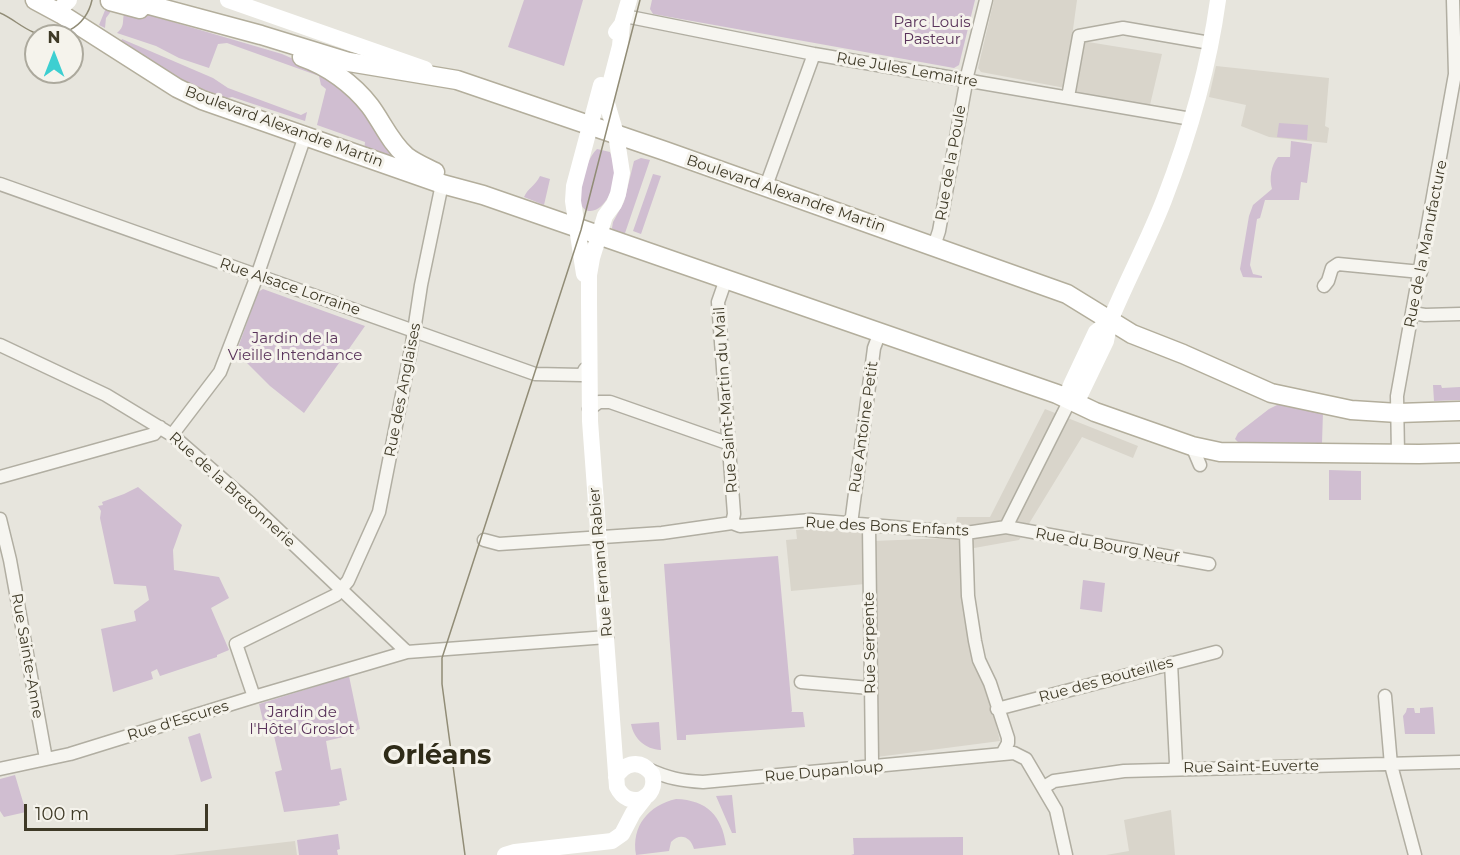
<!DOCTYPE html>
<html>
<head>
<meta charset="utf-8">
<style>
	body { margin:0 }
	#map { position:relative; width:1460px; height:855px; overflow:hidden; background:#e7e5dd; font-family:Montserrat,sans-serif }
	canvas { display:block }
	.north { position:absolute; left:24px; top:24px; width:60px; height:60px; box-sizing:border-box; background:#f5f3ec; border:2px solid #aca99d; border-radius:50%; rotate:0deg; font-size:16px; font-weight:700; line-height:24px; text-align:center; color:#3e3926 }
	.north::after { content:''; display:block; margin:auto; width:21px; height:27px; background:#3dcfd1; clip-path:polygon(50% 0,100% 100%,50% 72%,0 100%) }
	.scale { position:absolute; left:24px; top:804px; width:184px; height:27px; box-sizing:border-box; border:3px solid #3e3926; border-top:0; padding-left:8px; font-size:18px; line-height:21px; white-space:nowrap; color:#3e3926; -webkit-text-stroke:4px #f5f3ec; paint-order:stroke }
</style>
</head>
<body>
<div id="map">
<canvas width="1460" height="855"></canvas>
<div class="north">N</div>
<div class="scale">100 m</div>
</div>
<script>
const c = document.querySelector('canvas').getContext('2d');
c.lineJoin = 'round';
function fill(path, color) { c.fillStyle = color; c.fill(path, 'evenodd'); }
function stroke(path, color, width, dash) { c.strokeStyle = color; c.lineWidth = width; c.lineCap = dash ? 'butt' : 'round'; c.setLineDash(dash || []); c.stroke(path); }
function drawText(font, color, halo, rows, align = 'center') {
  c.font = font + ' Montserrat,sans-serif'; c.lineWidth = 6; c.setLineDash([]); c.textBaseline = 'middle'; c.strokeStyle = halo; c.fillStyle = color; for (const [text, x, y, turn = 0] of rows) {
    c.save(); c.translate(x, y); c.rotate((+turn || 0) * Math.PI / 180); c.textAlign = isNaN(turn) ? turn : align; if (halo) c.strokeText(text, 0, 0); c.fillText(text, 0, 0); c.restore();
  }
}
const built = new Path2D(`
	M994 0H1077L1065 88 981 72 978 68Z
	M1082 41 1162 54 1150 105 1075 93Z
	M1216 66 1329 78 1325 126 1329 128 1327 143 1269 137 1241 126 1246 105 1209 97Z
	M1045 409 1138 446 1133 458 1082 437 1019 540 963 550 961 589 964 590 971 647 991 705 1000 741 877 757 874 541 947 538 956 539 960 541 955 528 957 517H990Z
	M819 528 861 532 864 536 865 584 791 591 786 540 797 539 796 530Z
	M1171 810 1175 855H1106L1129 851 1124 820Z
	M295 841 297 855H173Z`);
const green = new Path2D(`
	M524 0H583L564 66 508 47Z
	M652 0H975L959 65 954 68 653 14 650 9Z
	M108 3 282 54 328 74 362 104 406 165 364 152 365 142 317 125 326 89 321 85 319 76 227 43 218 44 209 68 179 58 156 46 117 33C125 26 122 22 124 14L112 10 106 18 105 28 99 25Z
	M122 39 213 78 228 88 301 115 307 112 305 121 232 97 219 100 202 95 118 46Z
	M1279 123 1308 125 1307 140 1277 137Z
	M1291 141 1312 144 1307 183 1301 182 1299 200H1265L1260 218 1257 219 1250 265 1253 274 1262 276V278L1243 277 1240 269 1249 216 1253 205 1272 189C1269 179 1271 165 1278 157H1290Z
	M597 149 610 152C612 158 614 164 614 170 616 216 567 230 583 177 587 166 589 157 597 149Z
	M641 158 650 160 624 236 614 233 612 228 613 222 624 202 634 161Z
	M653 174 661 176 641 234 633 231Z
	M540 176 550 179 544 205 524 197C528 188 535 186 540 176Z
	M263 289 365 326 304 413 270 386 243 359 235 356 258 292Z
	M1433 385H1441L1442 388 1460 387V400L1434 401Z
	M1279 404 1323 412 1322 443 1238 442 1235 439 1238 433 1269 409Z
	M1329 470 1361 471V500H1329Z
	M138 487 182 525 173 550 174 570 219 577 229 598 211 608 229 650 217 655V657L160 676 157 669 151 672 153 679 113 692 101 629 136 621 134 611 149 600 146 586 114 584 100 518 101 511 98 506 103 505 102 502 124 494Z
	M778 556 792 711 791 712H803L805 727 686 735V740H677L664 564Z
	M1083 580 1105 583 1102 612 1080 609Z
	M349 676 360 729 357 730 356 734 326 741 331 770 341 768 347 800 339 802 340 805 336 806 284 812 275 772 282 770 271 723 264 725 259 704Z
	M1433 707 1435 734H1405L1403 716 1406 712 1407 708H1414L1415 713H1420V708Z
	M659 722 661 750C645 749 634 739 631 724Z
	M200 733 212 778 201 782 188 737Z
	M15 775 26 812 4 817 0 811V779Z
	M732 795 736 833H732L716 796Z
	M676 799C707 800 722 816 726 845L694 849C691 837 680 832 671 842L669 851 636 855C631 826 649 805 676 799Z
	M338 834 340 849 337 850 338 855H299L297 840Z
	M963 837V855H851L854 854 853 838Z`);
const street = new Path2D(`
	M625 16 814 54 1191 119
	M1068 97 1079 36 1123 28 1210 43
	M0 184 535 374 582 375 585 369
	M766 186 814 54
	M934 246 939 231 968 72 986 0
	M726 279 718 302 734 514 732 523
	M1324 286 1328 281 1332 268 1338 264 1421 272
	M1412 313 1425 315 1460 314
	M0 345 106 395 172 435 250 503 407 652
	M589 409 599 402H610L727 443
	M172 435 220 372 257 276 305 136
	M1192 446 1200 465
	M1398 454 1397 396 1455 74 1453 0
	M0 477 154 434 160 427
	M0 519 10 560 46 759
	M732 523 740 526 811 520 966 533 1006 527 1209 564
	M851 524 874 348 880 332
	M869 526 872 761
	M1006 527 1070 400
	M966 533 968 596 975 641 979 660 990 683 1008 738V743L1002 754
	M484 540 499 544 662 533 732 523
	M1171 663 1176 763 1174 769
	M801 682 870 688
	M1385 696 1391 765 1415 855
	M254 697 236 644 336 595 348 581 379 512 412 344 421 285 442 184
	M997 709 1216 652
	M0 769 70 754 254 697 407 652 607 637
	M648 769C667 778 682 781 703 782L1014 753 1026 759 1056 810 1066 855
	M1044 787 1054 781 1124 771 1460 762`);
const secondary = new Path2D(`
	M228 0 425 69
	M58 11 69 0
	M616 32 622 24 629 0
	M584 274 573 201 574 186 601 85
	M1110 321 1096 332 1071 385 1068 393 1070 400 1079 397 1106 341 1110 321C1127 280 1148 241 1164 200 1188 138 1209 66 1218 0
	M616 777C625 762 641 759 652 774 660 799 628 811 617 787L590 421 589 301V275L592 258 605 216 614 204 618 194 622 173 616 134 606 100 620 46 622 24
	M505 855 515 852 612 841 622 834 633 813 644 799`);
const primary = new Path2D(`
	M35 0 61 14 177 88 202 100 442 184 483 195 1057 394 1095 412 1192 446 1220 452 1419 454 1460 453
	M131 0 261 35 349 62 457 80 665 151 1067 294 1132 334 1183 354 1271 393 1351 410 1398 413 1460 411
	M110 1 140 9
	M302 57C328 66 353 84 370 106 382 122 390 142 406 156 415 163 425 167 435 172`);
const tram = new Path2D(`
	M0 13C12 18 21 27 33 32 59 42 86 27 92 0
	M465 855 442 684V658L581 230 640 0`);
const parkNames = [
	["Parc Louis",932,23],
	["Pasteur",932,40],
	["Jardin de la",295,339],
	["Vieille Intendance",295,356],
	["Jardin de",302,713],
	["l'Hôtel Groslot",302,730]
];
const streetNames = [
	["Rue Jules Lemaitre",907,70,10],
	["Boulevard Alexandre Martin",284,127,20],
	["Rue de la Poule",951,163,-80],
	["Boulevard Alexandre Martin",786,194,19],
	["Rue de la Manufacture",1426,244,-79],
	["Rue Alsace Lorraine",290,287,19],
	["Rue des Anglaises",403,390,-79],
	["Rue Saint-Martin du Mail",726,400,-94],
	["Rue Antoine Petit",864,427,-82],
	["Rue de la Bretonnerie",232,490,42],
	["Rue des Bons Enfants",887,527,3],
	["Rue du Bourg Neuf",1107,546,10],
	["Rue Fernand Rabier",601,562,-95],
	["Rue Serpente",870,643,-91],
	["Rue Sainte-Anne",27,656,80],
	["Rue des Bouteilles",1106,680,-15],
	["Rue d'Escures",178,721,-17],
	["Rue Saint-Euverte",1251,767,-1],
	["Rue Dupanloup",824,772,-5]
];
const townNames = [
	["Orléans",437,756]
];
fill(built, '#d9d5cb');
fill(green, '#d0bed1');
stroke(street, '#b1aea2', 15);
stroke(primary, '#b3ae9c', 21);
stroke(street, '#f6f5f0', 12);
stroke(secondary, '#fff', 16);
stroke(primary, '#fff', 18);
stroke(tram, '#918c76', 1.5);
drawText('15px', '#59335a', '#f5f3ec', parkNames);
drawText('15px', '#3e3926', '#f5f3ec', streetNames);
drawText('bold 27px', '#2f2b18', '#f5f3ec', townNames);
</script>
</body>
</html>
